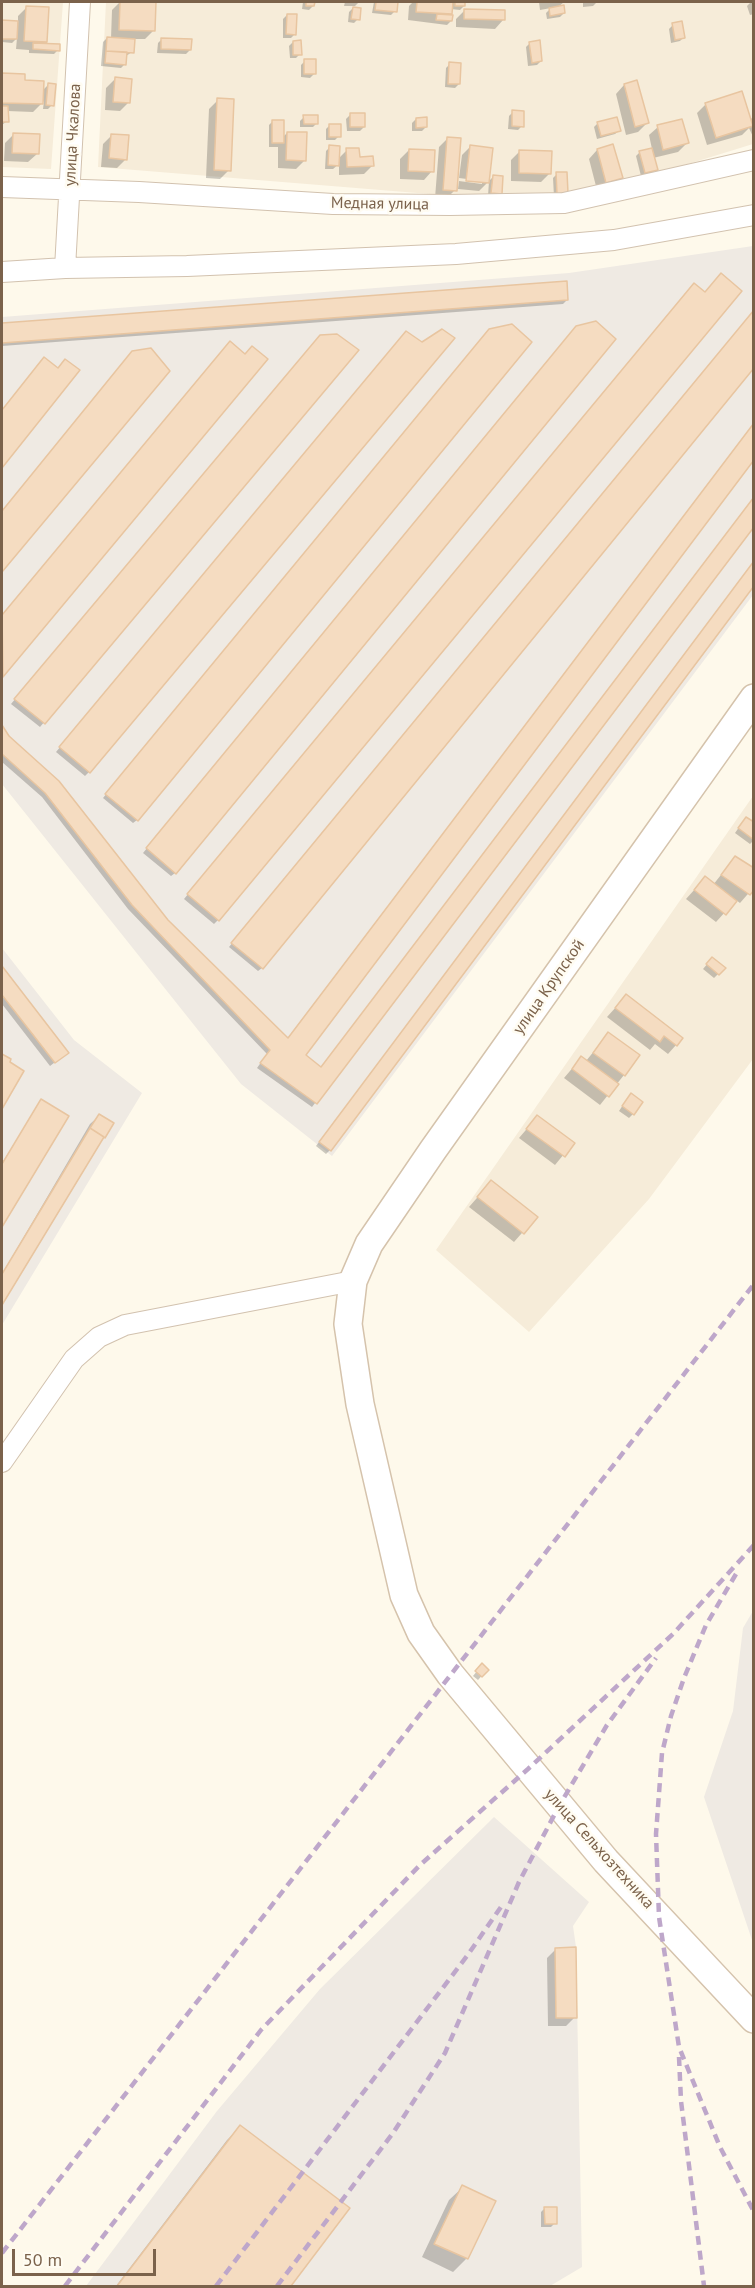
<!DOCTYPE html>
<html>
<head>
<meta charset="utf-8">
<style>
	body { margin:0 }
	#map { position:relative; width:755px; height:2288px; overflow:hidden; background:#fef9eb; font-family:"PT Sans",sans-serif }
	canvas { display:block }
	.frame { position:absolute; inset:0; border:3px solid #7b624b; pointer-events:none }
	.scale { position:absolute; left:12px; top:2249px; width:144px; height:27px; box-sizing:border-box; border:3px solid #7b624b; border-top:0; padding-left:8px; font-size:18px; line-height:21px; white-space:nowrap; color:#7b624b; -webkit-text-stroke:4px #fffcf2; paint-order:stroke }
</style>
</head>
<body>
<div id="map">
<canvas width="755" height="2288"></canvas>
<div class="frame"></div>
<div class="scale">50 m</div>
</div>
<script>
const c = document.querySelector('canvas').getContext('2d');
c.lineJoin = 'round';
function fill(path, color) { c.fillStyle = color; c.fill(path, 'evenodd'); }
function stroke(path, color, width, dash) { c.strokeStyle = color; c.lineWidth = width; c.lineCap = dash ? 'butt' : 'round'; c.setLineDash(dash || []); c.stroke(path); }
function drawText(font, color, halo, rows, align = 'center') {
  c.font = font + ' "PT Sans",sans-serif'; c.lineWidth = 5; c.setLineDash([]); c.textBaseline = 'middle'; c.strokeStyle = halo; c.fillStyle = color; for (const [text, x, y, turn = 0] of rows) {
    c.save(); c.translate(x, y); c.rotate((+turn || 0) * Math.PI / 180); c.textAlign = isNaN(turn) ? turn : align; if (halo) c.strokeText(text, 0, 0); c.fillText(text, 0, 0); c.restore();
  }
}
const residential = new Path2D(`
	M2 2H63L51 169 2 167Z
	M106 2H753V144L659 173 565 197 442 195 98 167Z
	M753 796V1059L649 1199 529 1332 436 1250Z`);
const industrial = new Path2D(`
	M753 246V595L332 1156 241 1084 2 784V317L569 273Z
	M2 948 74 1040 142 1093 2 1325Z
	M753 1611V1943L704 1797 733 1711 743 1628Z
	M494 1817 589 1902 573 1926 576 1947 582 2267 550 2286H86L217 2111 320 1989Z`);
const shadow = new Path2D(`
	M120 2H154V30L145 39H133L132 52 126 56 125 64 121 68 101 66 103 42 107 38H111L112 10Z
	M303 2H313V6L309 10 302 9Z
	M345 2H359L353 8 358 19 354 23 348 22 349 12 355 6H344Z
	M374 2H396L395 11 391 15 372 13Z
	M413 2H464V6L460 10 451 9 448 17 451 21 447 25 408 20 409 6Z
	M539 2H564L557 8 564 13 560 17 547 19 546 13 551 8 540 10Z
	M583 2H597L593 6 583 7Z
	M751 2H754V14L750 15 747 6Z
	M27 7 46 42 42 45 58 50 54 54 29 53V50L16 49 17 38 12 43 2 42V23L18 22V16Z
	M465 10 503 20 495 29 456 27V19Z
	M287 15 295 34 291 38H283V19Z
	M673 25 684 37 680 41 671 43 669 29Z
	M162 39 190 50 186 54 157 53 158 43Z
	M293 42 300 54 296 58H290L289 46Z
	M530 43 541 61 537 65 528 66 526 47Z
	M305 61 314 74 310 78 301 77V65Z
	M450 64 459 84 455 88 445 87 446 68Z
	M3 75 42 91 49 84 52 105 48 109H43L44 101 33 112 7 111V121L2 125Z
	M115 79 128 103 120 111 105 110 106 88Z
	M636 82 647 123 638 132 626 135 616 94 624 85Z
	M218 100 229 170 220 179 206 178 209 109Z
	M706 104 749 120 754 117V139L749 128 742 135 707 145 697 113Z
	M513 112 522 126 518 130 508 129 509 116Z
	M350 115 364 127 360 131H347L346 119Z
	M304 117 317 123 313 127H300V121Z
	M416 119 426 127 422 131H412V123Z
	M273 121 282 138 287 133 305 160 296 169 278 168V147H269V125Z
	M598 123 620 130 615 134 597 139 594 127Z
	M330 125 339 136 335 140H326V129Z
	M658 127 687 143 678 152 653 158 656 169 652 173 641 176 636 156 640 152 652 149 649 135Z
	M14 134 37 154 28 162 4 161 5 143Z
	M112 135 126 159 117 168 101 167 103 144Z
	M448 138 455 190 446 199 435 198 439 147Z
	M330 147 338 159 347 150 372 166 364 174 339 175V164L333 169H325L326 151Z
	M470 147 488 182 479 191 458 189 459 181 482 184V181L459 178 462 155Z
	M409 150 432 171 424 180 400 179V159Z
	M597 150 621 178 612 186 597 190 589 159Z
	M520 151 550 173 541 182 511 181V160Z
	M557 174 567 193 554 197 553 178Z
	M493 177 500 193 496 197 488 196 489 181Z
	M565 283 567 300 563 304 2 346V325Z
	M690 289 218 920 214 924 184 899Z
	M754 311 262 968 258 971 229 947Z
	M572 332 175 873 171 876 143 853Z
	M485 335 137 820 133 823 103 798Z
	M402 337 89 772 85 776 56 752Z
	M317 340 356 350 40 727 11 704Z
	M226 347 244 356 266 360 2 676V616Z
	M129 357 168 371 2 569V513Z
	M40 363 57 370 78 371 2 466V411Z
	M754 424V458L304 1055 321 1068 754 498V524L312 1107 257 1068 267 1054 128 909 42 797 2 762V727L166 921 287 1039Z
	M754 562 330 1150 326 1154 316 1146Z
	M742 823 754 824V840L750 844 735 833Z
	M735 857 754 887 740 903 736 900 716 922 686 899 705 878 713 885Z
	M709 962 724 968 714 978 703 969Z
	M2 969 67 1053 50 1066 2 1004Z
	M626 996 676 1045 668 1054 655 1044 650 1050 607 1017Z
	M608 1034 624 1075 600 1105 564 1078 581 1058 586 1061Z
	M2 1055 9 1060 8 1063 22 1071 2 1106Z
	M627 1099 633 1114 629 1118 619 1111Z
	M41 1101 67 1116 2 1225V1163Z
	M99 1116V1142L2 1302V1274L90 1124Z
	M537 1117 573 1143 555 1165 519 1138Z
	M491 1182 536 1217 514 1242 469 1207Z
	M482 1665 487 1670 478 1680 473 1676Z
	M556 1949 575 2017 566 2026H548L547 1958Z
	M240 2127 348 2209 289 2286H116L227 2140Z
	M463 2187 494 2201 466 2259 453 2272 422 2257 449 2200Z
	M545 2208 555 2223 551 2227H541V2212Z`);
const building = new Path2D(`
	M120 2H156L155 31 119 30Z
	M306 2H315L314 6H306Z
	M376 2H398L397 12 375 10Z
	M417 2H453L452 14 416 12Z
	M455 2H465V6H455Z
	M564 5 565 13 550 16 549 8Z
	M26 6 49 7 47 42 24 41Z
	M353 7 361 8 360 20 351 19Z
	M464 9 505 10V20L464 19Z
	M287 14H297L296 35 286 34Z
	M437 14 453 15 452 21 436 20Z
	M2 20 18 21 17 39H2Z
	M682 21 685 38 675 40 672 23Z
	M107 37 135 39 134 53 106 51Z
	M161 38 192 39 191 50 161 49Z
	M301 40 302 55H293V41Z
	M540 40 542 61 532 63 529 42Z
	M33 43 60 44V51L33 49Z
	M106 51 127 52 126 65 105 63Z
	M304 59H316V74H304Z
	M449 62 461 63 460 84H448Z
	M2 73 25 74V80L44 81 43 104 2 103Z
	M115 77 132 79 130 103 113 102Z
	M637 80 649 123 635 127 624 84Z
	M48 83 56 84 54 106 46 105Z
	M742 91 753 126 716 138 705 103Z
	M217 98 234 99 231 171 214 170Z
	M2 106H8L9 122H2Z
	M512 110 524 111V127L512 126Z
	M350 113H365V127H350Z
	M303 115H318V124H304Z
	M427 117V127L416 128V118Z
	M617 117 621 131 601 136 597 122Z
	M682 119 689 143 663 150 657 125Z
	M272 120H284V143H272Z
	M329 124H341V137H329Z
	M287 132H307L306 161 286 160Z
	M13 133 40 134 39 154 12 153Z
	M111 134 129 135 127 160 109 158Z
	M447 137 461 138 457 191 443 190Z
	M613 144 623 178 606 183 597 149Z
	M329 145 340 146 339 166 328 165Z
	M470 145 493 148 489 183 466 181Z
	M346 148H359L360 157 373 156 374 166 347 167Z
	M652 148 658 170 645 173 639 151Z
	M409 149 435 150 434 172 408 171Z
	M519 150 552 151 551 174 519 173Z
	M556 172H567L568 193 557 194Z
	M493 175 503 176 502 194 491 193Z
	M721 273 742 291 219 921 187 894 694 283 705 292Z
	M567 281 568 300 2 343V323Z
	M754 310V368L263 969 231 943Z
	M596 321 616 339 176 874 146 848 576 326Z
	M512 324 532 342 138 821 105 794 489 329Z
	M442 329 455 338 90 773 59 747 406 331 422 342Z
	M337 334 359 350 45 724 14 699 320 335Z
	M230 341 245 354 252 346 268 359 3 677 2 615Z
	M151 348 170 371 2 572V511L132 351Z
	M44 357 58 368 65 359 80 370 2 468V410Z
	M754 423V460L306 1055 321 1067 754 497V527L317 1104 260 1063 270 1050 132 905 45 793 2 754V725L9 736 59 781 168 920 288 1038Z
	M754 561V586L331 1151 319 1142Z
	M746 817 754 822V840L738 828Z
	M735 856 754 868V890L750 895 721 875Z
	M705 876 737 901 726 915 694 890Z
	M712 957 726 968 719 975 706 964Z
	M2 966 69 1053 55 1063 2 995Z
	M626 994 683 1038 677 1046 664 1036 660 1042 615 1008Z
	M608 1032 640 1055 625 1076 593 1053Z
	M2 1054 11 1059 10 1062 24 1071 2 1109Z
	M581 1056 619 1084 609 1097 572 1069Z
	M631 1093 643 1102 634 1115 622 1106Z
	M41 1099 69 1116 2 1227V1164Z
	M99 1114 114 1123 105 1138 90 1128Z
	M537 1115 575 1143 565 1157 526 1129Z
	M90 1128 104 1137 2 1305V1274Z
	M491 1180 538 1217 524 1234 477 1197Z
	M482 1663 489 1670 482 1677 475 1671Z
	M576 1947 577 2018H556L555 1948Z
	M240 2125 350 2208 291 2286H117Z
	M462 2185 496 2201 468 2259 434 2244Z
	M544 2207H557V2224H545Z`);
const minor = new Path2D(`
	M2 187 139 192 333 204 450 205 564 203 754 160
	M65 268 80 2
	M2 272 65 268 187 266 456 254 614 240 754 215
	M2 1462 74 1359 99 1337 125 1325 353 1281`);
const secondary = new Path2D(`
	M754 698 433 1150 369 1244 353 1281 348 1324 360 1404 404 1595 421 1633 450 1674 606 1861 754 2019`);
const rail = new Path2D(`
	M736 1574 706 1625 684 1678 671 1716 662 1753 656 1834 659 1917 679 2047 720 2147 754 2212
	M679 2057 681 2101 704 2286
	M2 2253 754 1284
	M65 2286 261 2030 420 1865 528 1769 673 1634 754 1545
	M216 2286 467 1956 503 1904
	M277 2286 393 2133 445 2053 519 1882 559 1806 607 1725 656 1658`);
const streetNames = [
	["улица Чкалова",73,135,-87],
	["Медная улица",380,204,1],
	["улица Крупской",549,987,-55],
	["улица Сельхозтехника",599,1849,48]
];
fill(residential, '#f6ecd9');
fill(industrial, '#efeae3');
fill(shadow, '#0003');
fill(building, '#f5dcc1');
stroke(building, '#e8c5a0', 1.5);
stroke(minor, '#d2c2af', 22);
stroke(secondary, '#d5c3ac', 30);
stroke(minor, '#fff', 20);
stroke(secondary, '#fff', 27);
stroke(rail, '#bea7ca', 4.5, [9, 6]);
drawText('16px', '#7b624b', '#fffcf2', streetNames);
</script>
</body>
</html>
